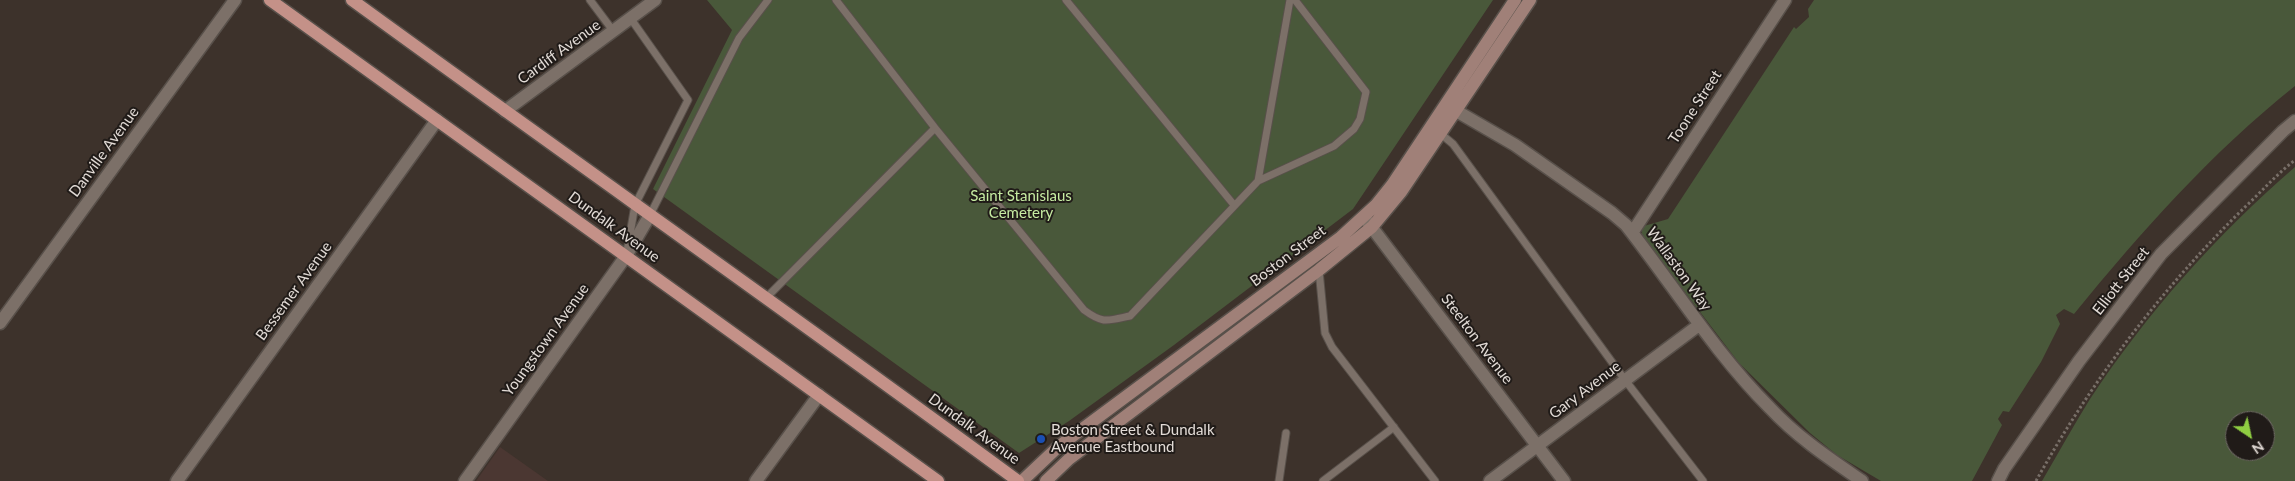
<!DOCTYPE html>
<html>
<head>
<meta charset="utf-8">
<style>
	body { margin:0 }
	#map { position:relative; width:2295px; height:481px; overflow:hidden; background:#3d322b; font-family:Lato,sans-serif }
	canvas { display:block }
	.north { position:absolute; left:2225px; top:411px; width:50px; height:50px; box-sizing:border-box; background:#201b18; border:1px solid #6e6864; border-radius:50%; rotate:146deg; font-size:14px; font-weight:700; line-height:20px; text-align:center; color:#e2dbd6 }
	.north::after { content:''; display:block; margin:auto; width:18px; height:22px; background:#8fcd42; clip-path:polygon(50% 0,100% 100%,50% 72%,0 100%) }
</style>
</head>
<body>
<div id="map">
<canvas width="2295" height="481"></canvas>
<div class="north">N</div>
</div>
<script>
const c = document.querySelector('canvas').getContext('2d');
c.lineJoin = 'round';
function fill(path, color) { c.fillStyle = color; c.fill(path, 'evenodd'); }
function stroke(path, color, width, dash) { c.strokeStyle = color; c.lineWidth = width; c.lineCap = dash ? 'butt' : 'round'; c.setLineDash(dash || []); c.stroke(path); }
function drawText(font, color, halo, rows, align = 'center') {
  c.font = font + ' Lato,sans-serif'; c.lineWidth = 4; c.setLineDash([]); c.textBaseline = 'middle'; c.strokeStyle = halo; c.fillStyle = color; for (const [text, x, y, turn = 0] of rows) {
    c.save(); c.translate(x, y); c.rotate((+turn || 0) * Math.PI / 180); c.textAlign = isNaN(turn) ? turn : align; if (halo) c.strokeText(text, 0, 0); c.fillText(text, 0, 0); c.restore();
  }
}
const commercial = new Path2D(`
	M500 447 548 481H476Z`);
const green = new Path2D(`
	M707 0H1493L1353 209 1174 345 1069 421 1019 453 653 189 732 30Z
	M1814 0H2295V86C2212 152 2141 232 2074 314L2064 309 2056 315 2060 324 2041 362 2009 412 2003 411 1998 419 2002 425 1972 481H1881L1837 455 1810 433 1739 363 1642 236V229L1644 226 1668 219 1794 27 1796 29 1809 17 1808 9Z
	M2295 167V481H2042C2058 454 2073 426 2090 399 2147 313 2217 234 2295 167ZM2235 421H2265V451H2235Z`);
const path = new Path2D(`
	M2036 481C2092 380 2162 288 2245 207 2262 191 2277 174 2295 160`);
const service = new Path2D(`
	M590 0 614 32
	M836 0 935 128 1084 310C1103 324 1107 321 1130 316L1258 181 1334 146 1354 129 1360 119 1366 92 1295 0
	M1066 0 1234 205
	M1441 134 1453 144 1625 380 1703 481
	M1258 181 1290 0
	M650 215 739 38 768 0
	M628 246 635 205 688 100 631 19
	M1319 270 1325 333 1332 347 1435 481
	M765 299 935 128
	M1279 481 1286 433
	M1323 481 1394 427`);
const minor = new Path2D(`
	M1446 105 1515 145 1612 213 1626 225C1674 286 1715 353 1770 408 1797 437 1830 459 1862 481
	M505 111 655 0
	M1364 217 1564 481
	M1632 233 1785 0
	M0 323 235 0
	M177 481 437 120
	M465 481 626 256 650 215
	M756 481 819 395
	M1490 481 1699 325
	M1998 481 2004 469 2079 361 2161 254 2283 131 2295 121`);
const secondary = new Path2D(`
	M1022 481 1058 447 1341 237 1376 205 1392 185 1515 0
	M1046 481 1069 459 1319 270 1372 227 1401 192 1530 0`);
const primary = new Path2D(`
	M270 0 938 481
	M352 0C573 161 797 318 1018 481`);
const markers = [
	[1041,439,5,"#1a4fb4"]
];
const streetNames = [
	["Cardiff Avenue",559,52,-36],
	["Toone Street",1695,107,-57],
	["Danville Avenue",104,152,-54],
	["Dundalk Avenue",614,227,36],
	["Boston Street",1288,256,-37],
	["Wallaston Way",1679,269,54],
	["Elliott Street",2121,281,-52],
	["Bessemer Avenue",294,291,-54],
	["Steelton Avenue",1477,339,53],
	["Youngstown Avenue",546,340,-54],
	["Gary Avenue",1585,390,-37],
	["Dundalk Avenue",974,429,36]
];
const parkNames = [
	["Saint Stanislaus",1021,196],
	["Cemetery",1021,213]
];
const poiNames = [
	["Boston Street & Dundalk",1051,430],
	["Avenue Eastbound",1051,447]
];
fill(commercial, '#4b3732');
fill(green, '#49583a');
stroke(service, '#58504a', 9);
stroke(minor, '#58504a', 15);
stroke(secondary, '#58504a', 15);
stroke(primary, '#58504a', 15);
stroke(path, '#786f68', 3, [2.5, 2.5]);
stroke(service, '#7c7068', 7);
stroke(minor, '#7c7068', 12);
stroke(secondary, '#a08078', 12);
stroke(primary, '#c49188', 12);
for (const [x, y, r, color] of markers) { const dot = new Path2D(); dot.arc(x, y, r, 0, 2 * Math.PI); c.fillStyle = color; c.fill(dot); stroke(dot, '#201b18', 2); }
drawText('15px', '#e2dbd6', '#201b18', streetNames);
drawText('15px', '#c6eba2', '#201b18', parkNames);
drawText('15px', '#e2dbd6', '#201b18', poiNames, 'left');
</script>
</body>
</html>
